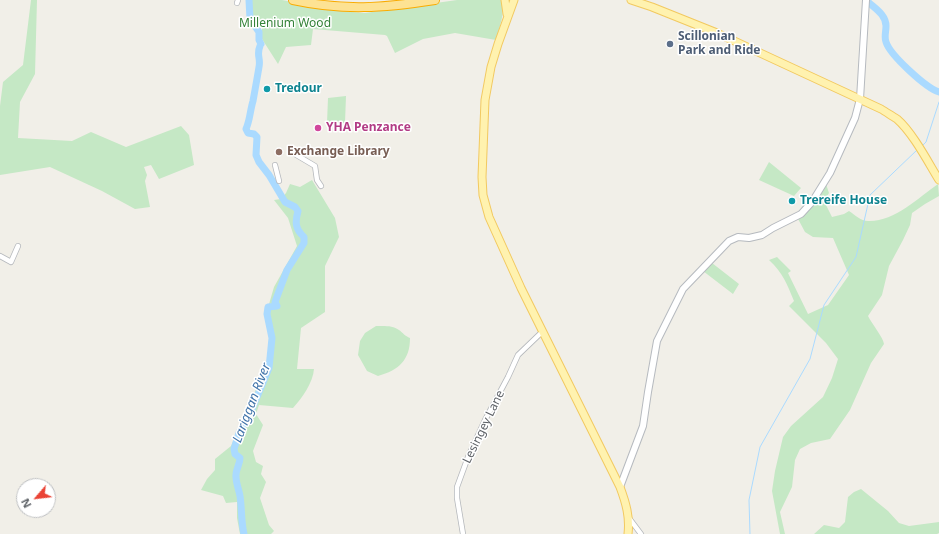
<!DOCTYPE html>
<html>
<head>
<meta charset="utf-8">
<style>
	body { margin:0 }
	#map { position:relative; width:939px; height:534px; overflow:hidden; background:#f1efe8; font-family:"Noto Sans",sans-serif }
	canvas { display:block }
	.north { position:absolute; left:16px; top:478px; width:40px; height:40px; box-sizing:border-box; background:#fff; border:1px solid #bfc1c3; border-radius:50%; rotate:242deg; font-size:11px; font-weight:700; line-height:16px; text-align:center; color:#5f6368 }
	.north::after { content:''; display:block; margin:auto; width:14px; height:18px; background:#ea4335; clip-path:polygon(50% 0,100% 100%,50% 72%,0 100%) }
</style>
</head>
<body>
<div id="map">
<canvas width="939" height="534"></canvas>
<div class="north">N</div>
</div>
<script>
const c = document.querySelector('canvas').getContext('2d');
c.lineJoin = 'round';
function fill(path, color) { c.fillStyle = color; c.fill(path, 'evenodd'); }
function stroke(path, color, width, dash) { c.strokeStyle = color; c.lineWidth = width; c.lineCap = dash ? 'butt' : 'round'; c.setLineDash(dash || []); c.stroke(path); }
function drawText(font, color, halo, rows, align = 'center') {
  c.font = font + ' "Noto Sans",sans-serif'; c.lineWidth = 3; c.setLineDash([]); c.textBaseline = 'middle'; c.strokeStyle = halo; c.fillStyle = color; for (const [text, x, y, turn = 0] of rows) {
    c.save(); c.translate(x, y); c.rotate((+turn || 0) * Math.PI / 180); c.textAlign = isNaN(turn) ? turn : align; if (halo) c.strokeText(text, 0, 0); c.fillText(text, 0, 0); c.restore();
  }
}
const green = new Path2D(`
	M31 0H37L35 74 20 102 18 138 72 141 91 132 126 147 181 126 189 135 194 165 159 179 151 165 144 167 147 175 145 181 150 207 135 209 102 191 50 167 0 175V106L3 82 23 65Z
	M251 0H282L339 11 365 13 457 0H501C506 13 499 27 496 40L455 33 423 39 395 53 387 36 385 35 313 29 311 45 286 47 278 64 262 39V26L252 15Z
	M346 96 345 123H327L328 98Z
	M769 162 801 188 794 196 759 180Z
	M312 180 335 218 339 237 325 266V312L301 328 297 369H314C313 383 302 398 293 408L259 405 256 414 263 425 253 451 256 462 263 466 261 474 266 482 260 498 269 525 274 531 271 534H240L237 518V502L226 503 223 496 201 490 207 479 215 470V459L231 446 267 364 269 338 265 318 274 287 297 246 288 218 274 200 281 199 286 193 290 184 300 187Z
	M826 184 829 193 824 201 832 217 844 214 849 211C855 215 861 221 868 221 894 222 918 198 938 184L939 196 925 204 912 213 910 225 903 240 889 266 882 295 868 316C872 324 883 337 884 344L871 363 850 410 830 439 811 443 800 449 795 460 792 487 780 512 785 534H780L772 491 775 471 783 437 791 426 823 397 832 378 838 359 826 343 789 306 794 301C787 284 783 273 769 260L777 257 791 271 788 273 808 314 828 305 849 275 833 238 813 237 805 232 797 217Z
	M712 263 739 284 733 294 703 271Z
	M376 326C383 326 393 325 399 330 403 333 405 336 410 338 410 360 399 370 378 376L367 371 358 355 360 341 365 333Z
	M861 489 888 511 899 523 909 526 939 522V533L937 534H814L824 525 839 528 845 522 848 497 854 492Z`);
const stream = new Path2D(`
	M923 145 926 142 939 102
	M750 534 749 500 760 447 810 359 824 305 856 257 870 195 917 150`);
const river = new Path2D(`
	M249 0 250 19 259 32V40L261 44
	M866 0C874 8 886 14 886 26 886 32 884 37 886 42 890 55 926 88 939 92
	M244 534C241 522 242 509 240 496 239 490 236 483 236 477 235 470 240 465 240 458L235 454 234 449 239 433 246 419 252 409 269 368 272 338 267 314 268 307 277 306 275 302 287 270 304 243V237C295 229 295 222 298 211L295 207 285 202 269 175 259 162 256 155 257 137 254 134 248 133 246 129C250 120 250 111 253 101 255 90 257 79 259 67 261 58 256 55 260 46`);
const street = new Path2D(`
	M237 3 238 0
	M293 153 315 166 317 180 321 186
	M275 165 279 181
	M0 256 11 262 18 246
	M629 518 641 534
	M463 534 457 498V487L468 457 485 420 508 377 518 355 542 332`);
const secondary = new Path2D(`
	M620 487 643 426 648 392 657 341 683 289 729 241 738 237 749 238 762 235 773 228 801 214 812 202 830 173 855 118 860 99 866 0`);
const primary = new Path2D(`
	M505 0 507 14
	M514 0 498 44 491 67 485 100 482 177 483 195 489 217 521 288 620 487C626 503 630 517 628 534
	M631 0 652 7 717 33 881 109C886 112 892 116 897 119 913 133 928 162 939 180`);
const highway = new Path2D(`
	M293 0C344 11 383 8 435 0`);
const markers = [
	[670,44,4,"#5c6f8a"],
	[267,89,4,"#0f9aa8"],
	[318,128,4,"#d1479c"],
	[279,152,4,"#8d6e63"],
	[792,201,4,"#0f9aa8"]
];
const parkNames = [
	["Millenium Wood",285,24]
];
const serviceNames = [
	["Scillonian",678,37],
	["Park and Ride",678,51]
];
const cultureNames = [
	["Tredour",275,89],
	["Trereife House",800,201]
];
const hotelNames = [
	["YHA Penzance",326,128]
];
const educationNames = [
	["Exchange Library",287,152]
];
const streetNames = [
	["Lesingey Lane",484,427,-64]
];
const waterNames = [
	["Lariggan River",252,403,-69]
];
fill(green, '#c5e8c5');
stroke(stream, '#aadaff', 1);
stroke(river, '#aadaff', 7);
stroke(street, '#b5b8bc', 6);
stroke(secondary, '#b6babf', 8);
stroke(primary, '#f2c960', 9);
stroke(highway, '#f9ab00', 10);
stroke(street, '#fff', 4.5);
stroke(secondary, '#fff', 6);
stroke(primary, '#fff2af', 7);
stroke(highway, '#fde293', 8);
for (const [x, y, r, color] of markers) { const dot = new Path2D(); dot.arc(x, y, r, 0, 2 * Math.PI); c.fillStyle = color; c.fill(dot); stroke(dot, '#fff', 1.5); }
drawText('12px', '#348238', '#fff', parkNames);
drawText('bold 12px', '#4e5e75', '#fff', serviceNames, 'left');
drawText('bold 12px', '#0d838f', '#fff', cultureNames, 'left');
drawText('bold 12px', '#b23c85', '#fff', hotelNames, 'left');
drawText('bold 12px', '#785e54', '#fff', educationNames, 'left');
drawText('12px', '#5f6368', '#fff', streetNames);
drawText('italic 13px', '#4174aa', '#fff', waterNames);
</script>
</body>
</html>
